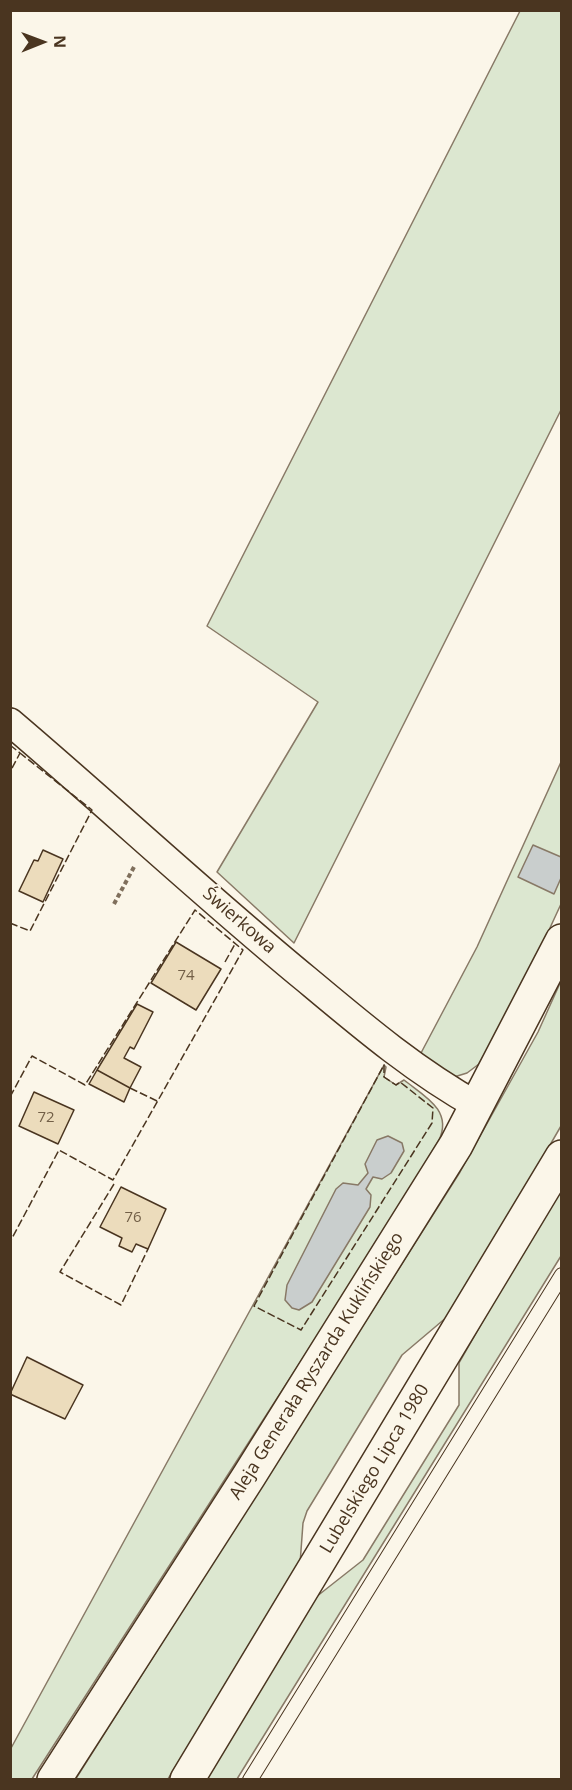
<!DOCTYPE html>
<html>
<head>
<meta charset="utf-8">
<style>
	body { margin:0 }
	#map { position:relative; width:572px; height:1790px; overflow:hidden; background:#fbf6e9; font-family:"Open Sans",sans-serif }
	canvas { display:block }
	.frame { position:absolute; inset:0; border:12px solid #4a3520; pointer-events:none }
	.north { position:absolute; left:12px; top:12px; width:60px; height:60px; -webkit-text-stroke:4px #fbf6e9; paint-order:stroke; rotate:89deg; font-size:16px; font-weight:700; line-height:24px; text-align:center; color:#4a3520 }
	.north::after { content:''; display:block; margin:auto; width:21px; height:27px; background:#4a3520; clip-path:polygon(50% 0,100% 100%,50% 72%,0 100%) }
</style>
</head>
<body>
<div id="map">
<canvas width="572" height="1790"></canvas>
<div class="frame"></div>
<div class="north">N</div>
</div>
<script>
const c = document.querySelector('canvas').getContext('2d');
c.lineJoin = 'round';
function fill(path, color) { c.fillStyle = color; c.fill(path, 'evenodd'); }
function stroke(path, color, width, dash) { c.strokeStyle = color; c.lineWidth = width; c.lineCap = dash ? 'butt' : 'round'; c.setLineDash(dash || []); c.stroke(path); }
function drawText(font, color, halo, rows, align = 'center') {
  c.font = font + ' "Open Sans",sans-serif'; c.lineWidth = 4.5; c.setLineDash([]); c.textBaseline = 'middle'; c.strokeStyle = halo; c.fillStyle = color; for (const [text, x, y, turn = 0] of rows) {
    c.save(); c.translate(x, y); c.rotate((+turn || 0) * Math.PI / 180); c.textAlign = isNaN(turn) ? turn : align; if (halo) c.strokeText(text, 0, 0); c.fillText(text, 0, 0); c.restore();
  }
}
const green = new Path2D(`
	M520 11H561V410L294 943 217 872 318 702 207 626Z
	M561 762V904L508 1019 479 1064 467 1073 454 1077 441 1071 421 1053 477 947Z
	M561 981V1126L454 1311 402 1355 307 1511 303 1523 300 1564 168 1779 75 1780 460 1172 538 1032Z
	M384 1065 386 1067 384 1077 396 1085 404 1080C424 1096 453 1110 439 1140L388 1226 32 1779H11L10 1750Z
	M561 1185V1256L237 1779 204 1780 316 1597 363 1560 459 1405V1363Z`);
const water = new Path2D(`
	M533 845 561 857V878L554 894 518 877Z
	M388 1136 402 1143 404 1151 391 1173 382 1179 373 1177 366 1189 371 1195 370 1207 312 1302 299 1310 292 1308 285 1300 287 1285 336 1189 343 1183 358 1185 368 1173 365 1164 377 1140Z`);
const building = new Path2D(`
	M43 850 63 859 43 902 19 891 34 860 38 861Z
	M176 942 221 969 196 1010 151 983Z
	M137 1004 153 1012 134 1049 130 1047 124 1058 141 1067 130 1088 97 1070Z
	M97 1070 130 1088 124 1102 89 1084Z
	M34 1092 74 1110 58 1144 19 1126Z
	M121 1187 166 1209 148 1249 136 1244 132 1252 119 1246 122 1238 100 1227Z
	M27 1357 83 1385 65 1419 10 1394Z`);
const path = new Path2D(`
	M114 904 134 867`);
const lane = new Path2D(`
	M250 1780 562 1275`);
const street = new Path2D(`
	M10 722C110 807 205 896 306 979 361 1025 415 1071 478 1106`);
const secondary = new Path2D(`
	M54 1780 249 1476 456 1145 562 941
	M187 1780 562 1157`);
const fence = new Path2D(`
	M10 745 20 753 10 772
	M10 923 30 931 92 810 20 753
	M225 962 235 944
	M384 1065V1077L396 1085 400 1082 433 1108 432 1123 301 1330 254 1306Z
	M130 1088 157 1101
	M10 1097 32 1056 85 1085 195 910 243 950 113 1180 59 1150 10 1242
	M114 1184 60 1272 121 1305 148 1249`);
const numberNames = [
	["74",186,976],
	["72",46,1118],
	["76",133,1218]
];
const streetNames = [
	["Świerkowa",239,921,41],
	["Aleja Generała Ryszarda Kuklińskiego",317,1366,-58],
	["Lubelskiego Lipca 1980",375,1469,-59]
];
fill(green, '#dce7d0');
stroke(green, '#887966', 1.5);
fill(water, '#c9cecd');
stroke(water, '#887966', 1.5);
fill(building, '#ecdcbc');
stroke(building, '#4a3520', 1.5);
stroke(lane, '#4a3520', 16);
stroke(street, '#4a3520', 30);
stroke(secondary, '#4a3520', 36);
stroke(path, '#7f6f5c', 4, [4.5, 3]);
stroke(lane, '#fbf6e9', 14);
stroke(street, '#fbf6e9', 27);
stroke(secondary, '#fbf6e9', 33);
stroke(fence, '#4a3520', 1.5, [8, 3]);
drawText('15px', '#725f47', null, numberNames);
drawText('18px', '#4a3520', '#fbf6e9', streetNames);
</script>
</body>
</html>
